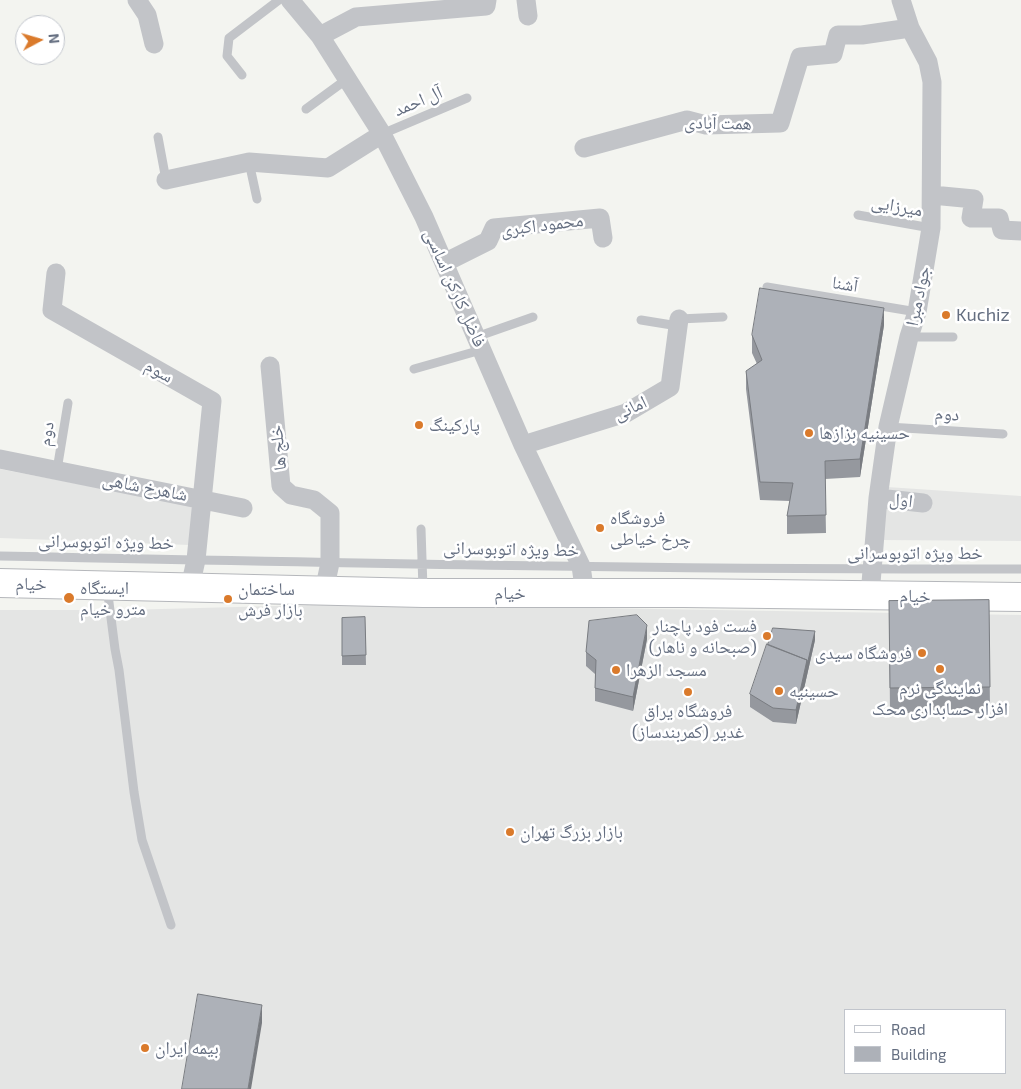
<!DOCTYPE html>
<html>
<head>
<meta charset="utf-8">
<style>
	body { margin:0 }
	#map { position:relative; width:1021px; height:1089px; overflow:hidden; background:#f3f4f0; font-family:"Exo 2",sans-serif }
	canvas { display:block }
	.legend { position:absolute; left:844px; top:1009px; width:162px; height:65px; box-sizing:border-box; background:#fff; border:1px solid #c1c5cc; margin:0; padding:6px 9px; list-style:none; font-size:15px; color:#646e80 }
	.legend li { display:flex; align-items:center; gap:10px; height:25px }
	.legend b { width:25px; border:1px solid #c1c5cc }
	.north { position:absolute; left:15px; top:15px; width:50px; height:50px; box-sizing:border-box; background:#fff; border:1px solid #c1c5cc; border-radius:50%; rotate:84deg; font-size:14px; font-weight:700; line-height:20px; text-align:center; color:#646e80 }
	.north::after { content:''; display:block; margin:auto; width:18px; height:22px; background:#da7a2b; clip-path:polygon(50% 0,100% 100%,50% 72%,0 100%) }
</style>
</head>
<body>
<div id="map">
<canvas width="1021" height="1089"></canvas>
<ul class="legend">
<li><b style="height:6px;background:#fff"></b>Road</li>
<li><b style="height:14px;background:#adb1b8"></b>Building</li>
</ul>
<div class="north">N</div>
</div>
<script>
const c = document.querySelector('canvas').getContext('2d');
c.lineJoin = 'round';
function fill(path, color) { c.fillStyle = color; c.fill(path, 'evenodd'); }
function stroke(path, color, width, dash) { c.strokeStyle = color; c.lineWidth = width; c.lineCap = dash ? 'butt' : 'round'; c.setLineDash(dash || []); c.stroke(path); }
function drawText(font, color, halo, rows, align = 'center') {
  c.font = font + ' "Exo 2","Noto Naskh Arabic",sans-serif'; c.lineWidth = 5; c.setLineDash([]); c.textBaseline = 'middle'; c.strokeStyle = halo; c.fillStyle = color; for (const [text, x, y, turn = 0] of rows) {
    c.save(); c.translate(x, y); c.rotate((+turn || 0) * Math.PI / 180); c.textAlign = isNaN(turn) ? turn : align; if (halo) c.strokeText(text, 0, 0); c.fillText(text, 0, 0); c.restore();
  }
}
const built = new Path2D(`
	M0 469 194 506 190 545 0 538Z
	M887 487 1021 496V541L881 540Z
	M350 604 1021 615V1089H0V610H124ZM845 1010H1005V1073H845Z`);
const service = new Path2D(`
	M242 75 227 56 229 38 279 0
	M306 109 347 79
	M382 134 467 98
	M158 137 166 180
	M249 162 257 199
	M858 215 931 228
	M767 287 917 312
	M679 319 723 317
	M641 320 678 326
	M476 337 533 317
	M909 337H953
	M414 369 481 350
	M888 427 1003 434
	M57 470 68 403
	M421 529 423 589
	M0 556C340 563 681 570 1021 569
	M107 587 115 649 119 670 134 792 142 840 171 925`);
const minor = new Path2D(`
	M137 0 147 15 154 44
	M290 0 320 36 382 134 424 217 523 445 581 566 585 594
	M526 0 528 16
	M320 36 356 17 486 6 487 0
	M584 148 687 120 706 125 780 123 800 57 833 54 838 35H862L910 28
	M166 180 249 162 328 168 382 134
	M932 195 974 199 971 218H999L1002 230 1021 231
	M444 263 488 241 494 228 600 218 603 238
	M56 273 52 310 212 401 196 560 190 587
	M270 366 281 486 291 495 314 500 330 513V563L324 591
	M523 445 626 413 670 387 679 319
	M0 459 243 508
	M878 498 923 503
	M870 595 878 498 888 427 909 337 917 312 931 228 932 82 928 62 910 28 901 0`);
const primary = new Path2D(`
	M0 583 423 593H683L1021 597`);
const wall = new Path2D(`
	M884 325 860 477 825 479 826 533 787 534V516L790 501 760 500 746 389V371L757 364 752 353V335Z
	M989 600 990 713H890L889 601Z
	M365 617 366 665H342V618Z
	M647 639 633 711 595 701V674L586 666V652Z
	M815 640 796 724 773 722 750 707V694Z`);
const shadedWall = new Path2D(`
	M884 308V325L860 477V459Z
	M647 625V639L633 711V697Z
	M815 631V640L796 724V710L807 660Z
	M262 1005V1023L251 1089H248Z`);
const building = new Path2D(`
	M760 288 884 308 860 459 825 461 826 515 787 516 793 483 760 482 746 371 762 360 752 335Z
	M989 600 990 687 890 688 889 601Z
	M637 615 647 625 633 697 595 688 596 660 586 652 589 621Z
	M365 617 366 655 342 656V618Z
	M773 628 815 631 807 665V660L768 645Z
	M767 644 807 660 796 710 773 708 750 694Z
	M198 994 262 1005 248 1089H182Z`);
const markers = [
	[946,315,5,"#da7a2b"],
	[419,425,5,"#da7a2b"],
	[809,433,5,"#da7a2b"],
	[600,528,5,"#da7a2b"],
	[69,598,6,"#da7a2b"],
	[228,599,5,"#da7a2b"],
	[767,636,5,"#da7a2b"],
	[922,653,5,"#da7a2b"],
	[940,669,5,"#da7a2b"],
	[616,670,5,"#da7a2b"],
	[779,691,5,"#da7a2b"],
	[688,692,5,"#da7a2b"],
	[510,832,5,"#da7a2b"],
	[145,1048,5,"#da7a2b"]
];
const streetNames = [
	["آل احمد",418,101,-23],
	["همت آبادی",718,123,1],
	["میرزایی",897,206,10],
	["محمود اکبری",542,225,-7],
	["آشنا",845,284,9],
	["فاضل کارکن اساسی",455,288,66],
	["جواد مبرا",918,296,-78],
	["سوم",159,371,29],
	["امانی",630,408,-25],
	["دوم",947,414,3],
	["دوم",46,434,-81],
	["خلج ها",278,448,-96],
	["شاهرخ شاهی",145,487,11],
	["اول",901,500,7],
	["خط ویژه اتوبوسرانی",106,542,1],
	["خط ویژه اتوبوسرانی",511,549,1],
	["خط ویژه اتوبوسرانی",915,553],
	["خیام",31,584,1],
	["خیام",510,593],
	["خیام",915,596,1]
];
const poiNames = [
	["Kuchiz",956,315],
	["پارکینگ",429,425],
	["حسینیه بزازها",819,433],
	["فروشگاه",610,518],
	["چرخ خیاطی",610,539],
	["ایستگاه",80,588],
	["مترو خیام",80,609],
	["ساختمان",238,589],
	["بازار فرش",238,610],
	["فست فود پاچنار",757,626,"right"],
	["(صبحانه و ناهار)",757,647,"right"],
	["فروشگاه سیدی",912,653,"right"],
	["مسجد الزهرا",626,670],
	["نمایندگی نرم",940,688,"center"],
	["افزار حسابداری محک",940,709,"center"],
	["حسینیه",789,691],
	["فروشگاه یراق",688,711,"center"],
	["غدیر (کمربندساز)",688,732,"center"],
	["بازار بزرگ تهران",520,832],
	["بیمه ایران",155,1048]
];
fill(built, '#e4e5e4');
stroke(primary, '#b5b7bb', 30);
stroke(service, '#c2c4c8', 9);
stroke(minor, '#c2c4c8', 19);
stroke(primary, '#fff', 28);
fill(wall, '#95989e');
fill(shadedWall, '#797c81');
fill(building, '#adb1b8');
stroke(building, '#797c81', 1);
for (const [x, y, r, color] of markers) { const dot = new Path2D(); dot.arc(x, y, r, 0, 2 * Math.PI); c.fillStyle = color; c.fill(dot); stroke(dot, '#fff', 2); }
drawText('18px', '#646e80', '#fff', streetNames);
drawText('18px', '#646e80', '#fff', poiNames, 'left');
</script>
</body>
</html>
